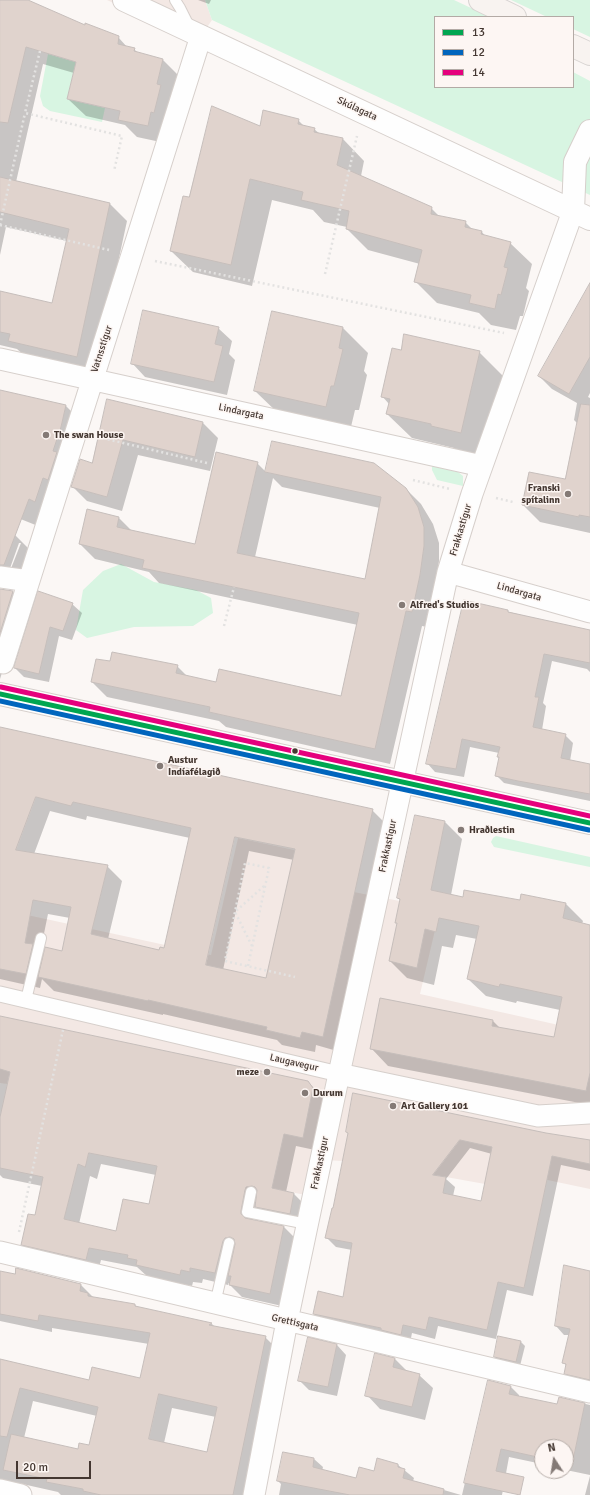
<!DOCTYPE html>
<html>
<head>
<meta charset="utf-8">
<style>
	body { margin:0 }
	#map { position:relative; width:590px; height:1495px; overflow:hidden; background:#fbf7f5; font-family:Signika,sans-serif }
	canvas { display:block }
	.legend { position:absolute; left:434px; top:16px; width:140px; height:72px; box-sizing:border-box; background:#fdf6f3; border:1px solid #b3aaa5; margin:0; padding:5px 7px; list-style:none; font-size:12px; color:#443731 }
	.legend li { display:flex; align-items:center; gap:8px; height:20px }
	.legend b { width:20px; border:1px solid #b3aaa5 }
	.north { position:absolute; left:534px; top:1439px; width:40px; height:40px; box-sizing:border-box; background:#fdf6f3; border:1px solid #b3aaa5; border-radius:50%; rotate:348deg; font-size:11px; font-weight:700; line-height:16px; text-align:center; color:#443731 }
	.north::after { content:''; display:block; margin:auto; width:14px; height:18px; background:#847a76; clip-path:polygon(50% 0,100% 100%,50% 72%,0 100%) }
	.scale { position:absolute; left:16px; top:1461px; width:75px; height:18px; box-sizing:border-box; border:2px solid #443731; border-top:0; padding-left:5px; font-size:12px; line-height:14px; white-space:nowrap; color:#443731; -webkit-text-stroke:3px #fdf6f3; paint-order:stroke }
</style>
</head>
<body>
<div id="map">
<canvas width="590" height="1495"></canvas>
<ul class="legend">
<li><b style="height:5px;background:#00a651"></b>13</li>
<li><b style="height:5px;background:#0065bd"></b>12</li>
<li><b style="height:5px;background:#e5007d"></b>14</li>
</ul>
<div class="north">N</div>
<div class="scale">20 m</div>
</div>
<script>
const c = document.querySelector('canvas').getContext('2d');
c.lineJoin = 'round';
function fill(path, color) { c.fillStyle = color; c.fill(path, 'evenodd'); }
function stroke(path, color, width, dash) { c.strokeStyle = color; c.lineWidth = width; c.lineCap = dash ? 'butt' : 'round'; c.setLineDash(dash || []); c.stroke(path); }
function drawText(font, color, halo, rows, align = 'center') {
  c.font = font + ' Signika,sans-serif'; c.lineWidth = 3; c.setLineDash([]); c.textBaseline = 'middle'; c.strokeStyle = halo; c.fillStyle = color; for (const [text, x, y, turn = 0] of rows) {
    c.save(); c.translate(x, y); c.rotate((+turn || 0) * Math.PI / 180); c.textAlign = isNaN(turn) ? turn : align; if (halo) c.strokeText(text, 0, 0); c.fillText(text, 0, 0); c.restore();
  }
}
const built = new Path2D(`
	M107 0H205L212 20 201 36 186 37Z
	M238 838 361 864 354 892 440 909 420 994 590 1032V1189L519 1174 485 1184 407 1170 363 1167 342 1161 325 1160 316 1197 275 1189 261 1190 226 1201 12 1064 7 1084 0 1083V909L211 955Z`);
const green = new Path2D(`
	M205 0H454L486 15 489 17H435V87H573V72L590 81V195L212 20Z
	M511 0H590V37L573 29V17H547Z
	M48 54 76 62 67 99 105 108 102 122 50 111 43 106 40 96Z
	M432 466 458 472 463 476V486L437 480 432 470Z
	M121 564 154 582 196 590 211 598 213 613 193 626 134 627 87 638 76 630 83 590 103 571Z
	M496 836 590 857V867L494 847 491 842 493 838Z`);
const shadow = new Path2D(`
	M0 0H26L85 26 118 37 128 48 134 49 139 54 163 60 180 77 165 143 137 137 125 125 86 116 68 99 74 73 43 64 16 182 110 204 127 221 94 374 27 358 17 349 0 345V292L53 304 67 241 6 227 0 255Z
	M198 0H211L209 4Z
	M298 120 305 127 314 129 320 134 343 139 364 161 361 176 431 208 440 217 465 222 473 230 482 232 486 237 510 243 532 264 526 288 529 291 523 316H520L516 330 491 325 479 313 437 303 416 282 420 264 368 250 347 229V227L324 222 313 210 272 200 252 286 193 272 171 251 189 199 260 128Z
	M590 285V393L588 397 590 398V533L540 522 523 505 566 481 578 424 574 420 577 403 552 389 539 376Z
	M272 312 343 328 368 353 364 371 367 375 359 410H355L350 431 280 415 255 391Z
	M218 328 232 341 229 354 235 360 227 395 145 377 132 363Z
	M401 352H479L504 377 486 457 457 451 454 448 412 438 387 414 389 404 382 396Z
	M0 391 66 406 80 420 38 526 13 516 0 503Z
	M107 400 203 423 218 438 210 471 138 455 122 511 87 501 72 486 93 464Z
	M257 463 266 472 405 488 421 504 433 524 439 543V561L435 591 427 627 422 626 390 764 226 727 219 721 107 697 92 682 111 662 177 666 188 677 217 683 341 698 358 625 159 583 149 572 95 559 80 544 119 518 132 531 196 545ZM273 478 282 487 380 508 366 581 255 557Z
	M0 532 15 535 32 552 23 577 0 585ZM19 543H21L10 571H9Z
	M0 590 13 592 24 603 0 679Z
	M39 592 72 604 82 613 72 640 59 636 49 682 24 677 15 668Z
	M464 601 563 625 590 639V672L587 669 552 661 543 703 546 706 542 730 565 735 573 743 570 761 590 765V801L504 783 496 775 500 759 498 757 499 753 470 747 464 777 435 772 427 763Z
	M0 735 372 810 387 825 337 1051 316 1045 315 1052 282 1045 277 1040 163 1014V1015L54 991 42 979 40 988 0 979ZM50 811 86 820 87 816 190 838 165 949 160 951 108 939 122 881 107 866 34 854ZM249 851 294 860 267 980 223 970ZM48 914 70 918 63 952 44 957 40 953Z
	M445 822 462 839 451 895 464 898 566 904 583 921 582 924 590 926V1105L388 1066 371 1048 493 1021 500 1028 555 1039 560 1010 517 1001 516 1003 486 996 468 979 477 939 456 935 453 948 442 946 434 985 407 978 390 961 398 924 396 922 401 901 398 898Z
	M0 1017 308 1082 320 1094 325 1101 315 1150 296 1146 286 1192 294 1194 306 1206 302 1226 268 1219 256 1207 253 1220 284 1227 296 1239 282 1306 242 1297 228 1283V1285L203 1279 202 1283 193 1282 192 1286 149 1278 137 1267 101 1260 98 1272 35 1257 22 1244 35 1216 42 1186 3 1178 0 1175ZM101 1164 156 1175 149 1205 117 1233 79 1224 90 1176 97 1179Z
	M349 1133 590 1142V1171L561 1165 533 1296 507 1290 496 1339 438 1326 435 1339 412 1333 410 1343 324 1323 314 1314 344 1298 352 1250 336 1247 327 1238 334 1209ZM470 1148 492 1154 482 1202 453 1196 455 1187 446 1179Z
	M0 1272 81 1285 94 1298 135 1305 137 1307 212 1324 215 1327 265 1337 279 1351 249 1495H61L58 1492 0 1479V1369L90 1381 140 1380 149 1344 52 1328V1332L0 1321ZM33 1401 97 1416 90 1447 79 1450 24 1438ZM172 1408 216 1417 208 1453 164 1443Z
	M590 1272V1386L574 1382 565 1373 567 1366 563 1362 570 1335H564L556 1326Z
	M309 1339 337 1345 346 1355 337 1396 309 1390 299 1380Z
	M521 1342 525 1346 520 1366 499 1361 495 1356Z
	M376 1355 395 1359 408 1372 419 1375 433 1388 425 1420 380 1409 367 1395Z
	M489 1381 510 1386 519 1395V1397L558 1405 560 1398 590 1405V1475L566 1470V1447H542V1464L509 1457 502 1495H462Z
	M314 1459 323 1467 322 1471 357 1480 398 1465 414 1478 413 1481 461 1495H279L281 1484 278 1481Z
	M590 1476V1495H585Z`);
const building = new Path2D(`
	M0 0H28L85 25V23L119 36 118 44 135 48 134 51 163 59 157 84 161 85 154 113 151 112 148 126 118 120 120 111 67 99 76 62 26 47 8 123 0 122Z
	M212 106 260 126 263 110 299 119 298 124 315 128 314 132 343 138 337 165 432 207 431 214 466 221 465 227 482 231 481 234 511 242 504 267 508 268 501 295 498 294 495 309 469 303 471 295 414 282 422 250 346 229 349 211 301 200 303 192 250 179 231 265 170 251 183 196 189 197Z
	M0 177 110 203 77 357 8 341 10 334 0 332V291L52 303 69 229 0 212Z
	M590 283V357L569 394 538 376Z
	M143 310 219 327 215 344 223 346 214 382 131 364Z
	M272 311 343 327 339 348 343 349 334 386H331L326 407 254 391Z
	M404 334 480 351 461 433 431 426V424L386 414 390 399 381 397 392 348 401 350Z
	M0 390 66 405 61 427 53 451 57 452 48 480 43 478 35 502 29 499 4 565H0Z
	M107 399 203 422 195 457 123 440 107 497 71 487 80 459 92 463Z
	M581 404 590 405V517L579 515V517L522 505 529 472 565 479Z
	M272 441 374 463 406 488 418 507 424 527V546L420 575 412 612 406 611 375 749 209 712 210 707 91 682 96 659 110 661 112 652 178 665 176 673 216 682 219 669 341 696 359 613 142 568 144 560 79 544 87 509 119 517 117 527 195 544 216 452 258 462 237 553 365 579 381 497 265 472Z
	M0 589 13 591 0 633Z
	M38 591 73 603 63 631 50 627 39 674 14 668Z
	M464 600 508 610V612L590 630V663L544 654 535 697H539L533 727 566 734 561 758 590 764V794L518 781 495 776 499 757H497L500 747 462 739 456 769 426 764Z
	M0 727 373 809 323 1037 302 1032 300 1038 266 1030 267 1027 148 1000V1001L38 977 45 947 62 951 71 907 33 900 25 943 33 944 26 974 0 969ZM36 797 71 806 73 802 191 828 164 948 160 947 159 950 91 934 108 865 16 850ZM235 837 295 849 266 978 206 965Z
	M415 815 445 821 431 890 463 897 464 890 520 900 521 894 566 903 563 918 590 925V1073L586 1091 370 1049 380 998 493 1020 492 1026 554 1037 562 997 500 984 499 987 467 979 479 926 439 918 436 932 425 929 417 968 389 961 397 923H395L400 899 397 898Z
	M0 1016 308 1081 313 1088 303 1138 284 1134 272 1188 294 1193 290 1214 255 1207 257 1190 255 1187 252 1186 246 1187 245 1190 241 1211V1214L245 1218 284 1226 270 1294 229 1285 231 1276H228L235 1244 234 1239 230 1237 225 1238 223 1241 215 1273 190 1268V1272L181 1270 180 1275 136 1265 137 1260 127 1258 128 1255 89 1248 86 1260 21 1245 28 1214 35 1215 43 1177 0 1168V1117L10 1072 0 1069ZM89 1153 157 1166 149 1204 123 1199 116 1231 64 1219 78 1164 85 1167Z
	M353 1093 546 1133 590 1140V1164L552 1156 524 1288 498 1282 487 1330 429 1317 426 1330 403 1325 401 1335 381 1330V1328L313 1314 318 1291 343 1297 352 1243 325 1238 332 1208H333L348 1133 346 1132ZM460 1140 492 1147 481 1201 443 1193 446 1177 433 1175Z
	M564 1265 590 1271V1380L564 1374 566 1364 562 1363 570 1329 555 1326Z
	M16 1268 81 1284 80 1291 88 1293V1296L135 1304V1306L212 1323 209 1325 266 1336 233 1495H101L83 1491V1489L46 1482 47 1479 3 1470 11 1434 78 1449 79 1443 89 1445 98 1407 20 1388 7 1437 0 1436V1359L89 1380 92 1367 140 1378 150 1333 39 1315 38 1321 0 1314V1271L15 1274ZM159 1394 217 1407 207 1452 149 1439Z
	M498 1336 521 1341 516 1362 494 1357Z
	M308 1337 337 1344 328 1387 298 1381Z
	M375 1353 395 1358 393 1367 420 1374 412 1407 365 1396Z
	M488 1380 511 1386 509 1394 557 1404 559 1397 585 1403 572 1465 566 1463V1447H542V1458L501 1449 496 1471 524 1477 520 1495 464 1483Z
	M283 1452 314 1458 313 1467 356 1478 359 1467 374 1471 377 1458 398 1464V1467L405 1469 403 1478 444 1489 443 1495H350L277 1481Z`);
const path = new Path2D(`
	M40 51 25 113 122 136 114 171
	M0 225 109 250
	M0 225 25 113
	M155 261 504 333
	M325 274 357 136
	M98 437 207 463
	M413 480 450 489
	M496 498 513 502
	M224 626 234 587
	M252 946 235 912 264 886
	M248 966 269 868 245 863 225 961 295 977
	M19 1232 63 1030`);
const service = new Path2D(`
	M175 0 180 8 190 28
	M26 1000 41 938
	M251 1192 247 1212 307 1224
	M215 1304 229 1243`);
const pedestrian = new Path2D(`
	M0 994 339 1074`);
const minor = new Path2D(`
	M0 359 482 466
	M448 572 590 612
	M0 577 29 581
	M3 663 201 36
	M339 1074 538 1116 590 1113
	M0 1252 590 1392
	M0 1490 21 1495
	M254 1495 287 1321 339 1074 448 572 472 494 573 211`);
const tertiary = new Path2D(`
	M124 0 590 219
	M573 211 575 162 590 131
	M0 694 590 823`);
const primary = new Path2D(`
	M480 0 515 17
	M573 46 590 54`);
const bus1 = new Path2D(`
	M0 694 590 823`);
const bus2 = new Path2D(`
	M0 701 589 830`);
const bus3 = new Path2D(`
	M1 687 590 816`);
const markers = [
	[46,435,4,"#847a76"],
	[568,494,4,"#847a76"],
	[402,605,4,"#847a76"],
	[295,751,3.5,"#443731"],
	[160,766,4,"#847a76"],
	[461,830,4,"#847a76"],
	[267,1072,4,"#847a76"],
	[305,1093,4,"#847a76"],
	[393,1106,4,"#847a76"]
];
const streetNames = [
	["Skúlagata",357,109,25],
	["Vatnsstígur",102,349,-72],
	["Lindargata",241,412,12],
	["Frakkastígur",461,530,-73],
	["Lindargata",519,592,16],
	["Frakkastígur",388,846,-78],
	["Laugavegur",294,1063,13],
	["Frakkastígur",320,1163,-78],
	["Grettisgata",295,1323,13]
];
const poiNames = [
	["The swan House",54,435],
	["Franski",560,488,"right"],
	["spítalinn",560,500,"right"],
	["Alfred's Studios",410,605],
	["Austur",168,760],
	["Indíafélagið",168,772],
	["Hraðlestin",469,830],
	["meze",259,1072,"right"],
	["Durum",313,1093],
	["Art Gallery 101",401,1106]
];
fill(built, '#f3e8e4');
fill(green, '#d8f5e2');
fill(shadow, '#0003');
fill(building, '#e0d3cd');
stroke(building, '#c6bebb', 1);
stroke(service, '#d6cfcb', 12);
stroke(pedestrian, '#d6cfcb', 17);
stroke(minor, '#d6cfcb', 23);
stroke(tertiary, '#d6cfcb', 24);
stroke(primary, '#d8d4d2', 24);
stroke(path, '#e3e2e1', 2.5, [2, 3]);
stroke(service, '#fefefe', 10);
stroke(pedestrian, '#fefefe', 15);
stroke(minor, '#fefefe', 21);
stroke(tertiary, '#fefefe', 22);
stroke(primary, '#f8f3f0', 22);
stroke(bus1, '#00a651', 5);
stroke(bus2, '#0065bd', 5);
stroke(bus3, '#e5007d', 5);
for (const [x, y, r, color] of markers) { const dot = new Path2D(); dot.arc(x, y, r, 0, 2 * Math.PI); c.fillStyle = color; c.fill(dot); stroke(dot, '#fdf6f3', 1.5); }
drawText('10px', '#443731', '#fdf6f3', streetNames);
drawText('bold 10px', '#443731', '#fdf6f3', poiNames, 'left');
</script>
</body>
</html>
